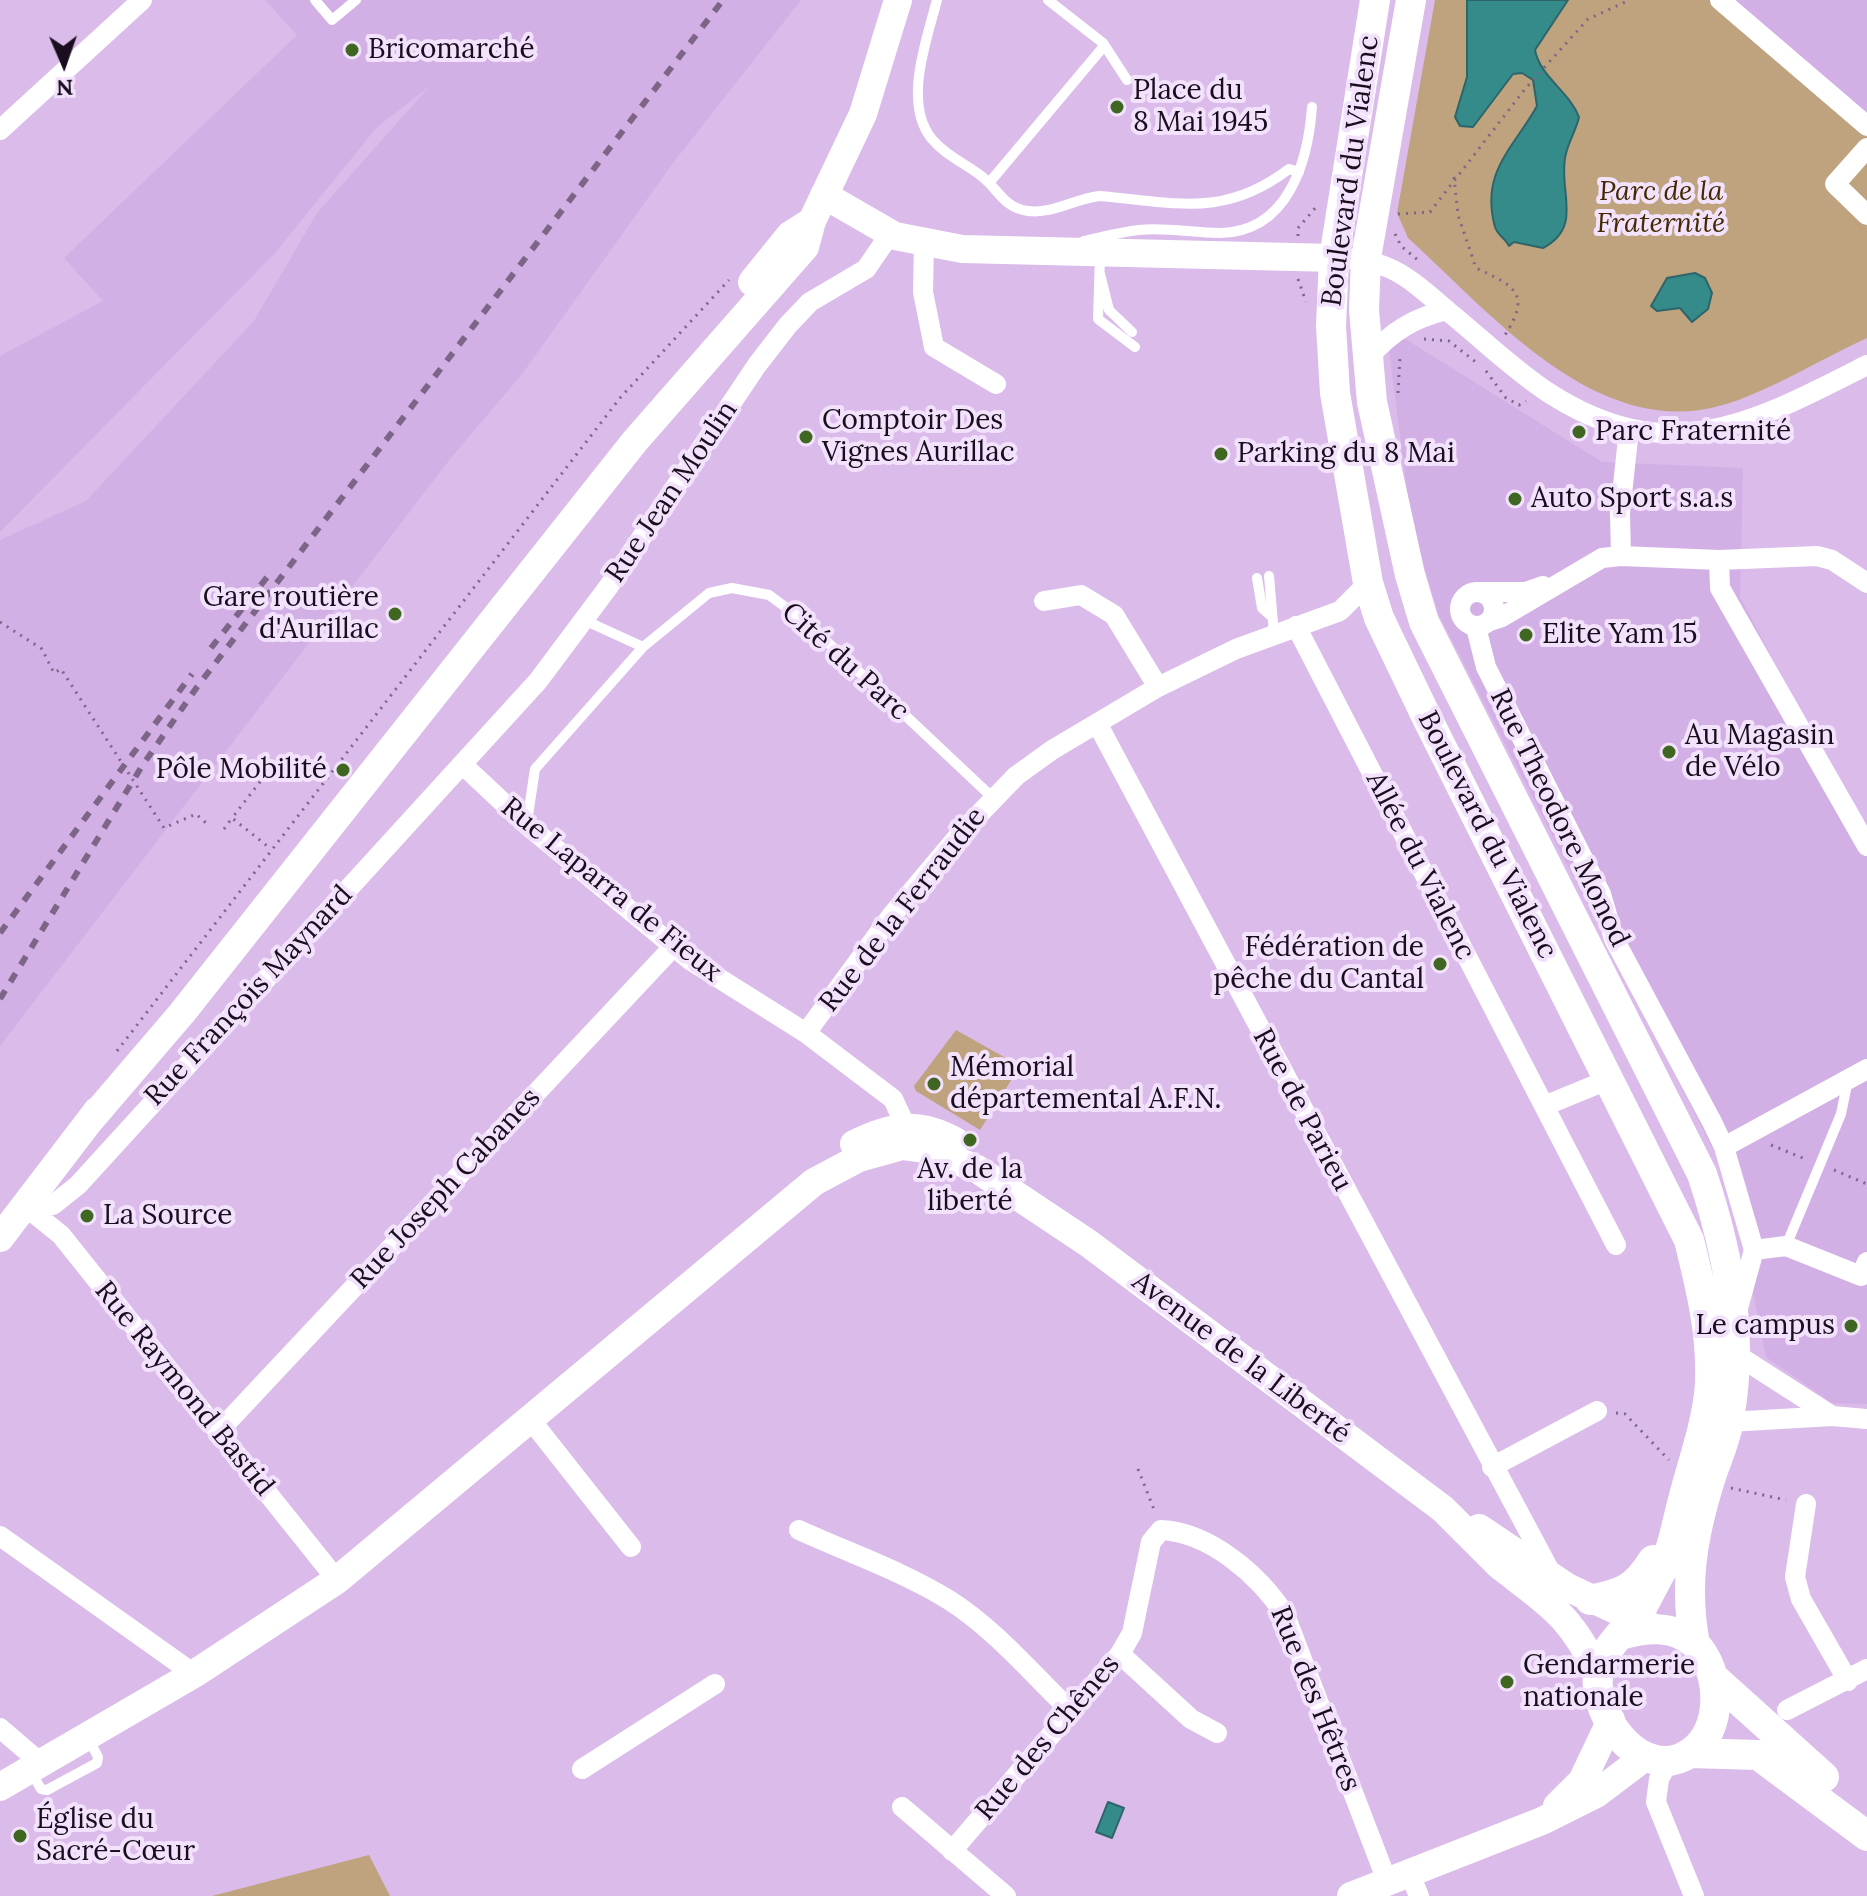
<!DOCTYPE html>
<html>
<head>
<meta charset="utf-8">
<style>
	body { margin:0 }
	#map { position:relative; width:1867px; height:1896px; overflow:hidden; background:#dbbbea; font-family:Lora,serif }
	canvas { display:block }
	.north { position:absolute; left:24px; top:24px; width:80px; height:80px; -webkit-text-stroke:6px #f3e2fb; paint-order:stroke; rotate:178deg; font-size:22px; font-weight:700; line-height:32px; text-align:center; color:#190d1e }
	.north::after { content:''; display:block; margin:auto; width:28px; height:36px; background:#190d1e; clip-path:polygon(50% 0,100% 100%,50% 72%,0 100%) }
</style>
</head>
<body>
<div id="map">
<canvas width="1867" height="1896"></canvas>
<div class="north">N</div>
</div>
<script>
const c = document.querySelector('canvas').getContext('2d');
c.lineJoin = 'round';
function fill(path, color) { c.fillStyle = color; c.fill(path, 'evenodd'); }
function stroke(path, color, width, dash) { c.strokeStyle = color; c.lineWidth = width; c.lineCap = dash ? 'butt' : 'round'; c.setLineDash(dash || []); c.stroke(path); }
function drawText(font, color, halo, rows, align = 'center') {
  c.font = font + ' Lora,serif'; c.lineWidth = 8; c.setLineDash([]); c.textBaseline = 'middle'; c.strokeStyle = halo; c.fillStyle = color; for (const [text, x, y, turn = 0] of rows) {
    c.save(); c.translate(x, y); c.rotate((+turn || 0) * Math.PI / 180); c.textAlign = isNaN(turn) ? turn : align; if (halo) c.strokeText(text, 0, 0); c.fillText(text, 0, 0); c.restore();
  }
}
const built = new Path2D(`
	M265 0H801L673 163 522 374 450 459 0 1046V540L86 501 254 321 317 213 429 87 377 127 275 253 0 532V356L103 301 64 258 297 35Z
	M1712 0H1867V115Z
	M1386 327 1602 462 1743 468 1740 597 1867 838V1404L1832 1403 1766 1357 1732 1186 1438 613 1411 521Z`);
const green = new Path2D(`
	M1435 0H1712L1867 115V338C1820 359 1759 398 1711 408 1590 434 1488 310 1408 238L1397 213Z
	M956 1030 1020 1066 980 1130 916 1091 914 1086Z
	M369 1855 390 1896H212Z`);
const water = new Path2D(`
	M1467 0H1568L1535 50C1540 77 1569 91 1579 117 1576 131 1567 144 1565 158 1559 192 1583 227 1543 248L1514 242 1509 246C1506 239 1498 236 1495 227 1480 172 1513 149 1537 106L1533 80 1522 73 1513 74 1473 127 1460 126 1455 117 1467 77Z
	M1695 273 1705 278 1712 293 1708 309 1692 322 1680 308 1657 311 1651 306 1667 278Z
	M1108 1802 1124 1808 1112 1838 1096 1832Z`);
const path = new Path2D(`
	M1454 177 1458 215 1476 268C1514 286 1532 293 1505 335
	M1398 214 1430 212 1525 89 1588 19 1630 0
	M1395 234 1401 246 1419 261
	M1298 236V228L1317 206
	M1298 279 1306 302
	M1424 339 1449 341 1477 363
	M1486 371 1506 398 1519 405 1526 401
	M1398 393 1400 356
	M0 622 42 649 54 673 61 669 164 828 196 814 206 823
	M270 769 232 818 271 849
	M224 829 232 818
	M117 1051 620 398 729 280
	M1771 1145 1808 1160
	M1834 1170 1867 1184
	M1616 1413 1625 1414 1669 1460
	M1138 1469 1155 1512
	M1731 1488 1786 1500`);
const lane = new Path2D(`
	M315 0 332 20 356 0
	M937 0C927 39 903 102 931 138 944 154 964 163 980 175 998 188 1003 208 1028 211 1054 214 1074 199 1099 196 1176 202 1223 219 1289 169L1299 172
	M1048 0 1103 43 1127 80
	M989 183 1104 46
	M1084 241C1102 237 1121 232 1139 230 1165 227 1193 233 1220 233 1288 232 1308 162 1312 107
	M1100 256 1098 319 1135 347
	M1100 274 1109 310 1132 332
	M1269 576 1274 634
	M1257 578 1262 608 1271 616
	M584 620 643 647
	M527 822 535 769 643 647 709 593 732 588 769 595 807 623 993 798
	M1786 1246 1841 1114 1848 1080
	M31 1772 41 1789 47 1790 97 1763 98 1757 88 1738`);
const street = new Path2D(`
	M1720 0 1867 126
	M0 130 142 0
	M1867 148 1835 184 1867 215
	M924 243 923 292 934 347 996 384
	M1334 258C1390 258 1409 278 1450 313 1482 339 1515 371 1549 393 1669 470 1753 423 1867 365
	M1368 358C1391 332 1413 318 1447 310
	M1621 556 1620 513 1629 429
	M1719 560 1720 588 1867 846
	M1460 609a17 17 0 1 1 34 0a17 17 0 1 1-34 0Z
	M1480 592H1526L1543 586
	M1044 601 1081 595 1114 615 1158 687
	M1490 621 1502 617 1602 558 1621 556 1719 560 1817 556 1832 560 1867 583
	M1296 626 1616 1245
	M1476 627 1486 667 1601 894 1614 939 1712 1122 1724 1147 1754 1250
	M1097 723 1551 1573
	M463 765 527 825 690 960 806 1033 893 1099 901 1116 902 1139
	M806 1033 892 915 960 834 1016 776 1052 750 1158 687 1236 649 1340 611 1368 583
	M1544 1106 1610 1079
	M1724 1147 1867 1069
	M25 1206 53 1205 78 1185 538 681 609 586 757 365 788 325 810 302 866 269 890 234
	M25 1206 61 1235 337 1580
	M1754 1250 1786 1246 1861 1276 1867 1262
	M1738 1308 1754 1250
	M1737 1355 1832 1416
	M530 1419 631 1547
	M1729 1422 1832 1416 1867 1419
	M218 1432 674 946
	M1492 1467 1597 1411
	M1806 1504 1795 1577 1801 1599 1848 1681
	M799 1530C849 1553 902 1571 949 1600 995 1629 1033 1675 1072 1712
	M0 1536 194 1674
	M1120 1654 1191 1719 1217 1733
	M1787 1710 1867 1669
	M0 1728 42 1764
	M1669 1760 1659 1779 1656 1802 1694 1896
	M582 1769 715 1684
	M902 1807 1006 1896
	M952 1851 1120 1654 1132 1633 1151 1542 1161 1530C1210 1532 1260 1576 1285 1615L1387 1881
	M1409 1872 1419 1896`);
const secondary = new Path2D(`
	M824 195 895 236 962 249 1334 258
	M752 282 790 235 812 221
	M87 1124 182 1013 635 441 805 247 812 221 863 114 898 0
	M854 1144C890 1126 917 1120 955 1141
	M0 1238 97 1111
	M1479 1528 1567 1587 1654 1628
	M1501 1551 1500 1566C1549 1604 1571 1615 1598 1674
	M0 1787 194 1674 337 1580 814 1182 859 1158 902 1146 931 1150 977 1169 1088 1243 1443 1509 1500 1566
	M1557 1806 1582 1781 1611 1720
	M1351 1896 1542 1821 1596 1794 1645 1757`);
const primary = new Path2D(`
	M1375 0 1334 258 1331 326 1335 393 1368 583 1379 618 1428 720 1689 1240C1701 1288 1712 1334 1710 1383 1708 1420 1693 1461 1684 1496 1677 1521 1673 1549 1661 1572 1654 1584 1648 1597 1641 1609 1627 1629 1601 1649 1598 1675 1593 1718 1643 1784 1690 1753 1724 1731 1722 1671 1695 1644 1674 1624 1645 1628 1620 1635
	M1411 0 1366 258 1364 310 1372 402 1410 575 1424 622 1702 1174C1729 1255 1744 1334 1729 1419 1726 1441 1715 1462 1709 1483 1692 1538 1684 1587 1695 1644
	M1590 1600C1623 1593 1635 1589 1653 1560
	M1714 1678 1824 1777
	M1690 1753 1758 1755 1867 1836`);
const rail = new Path2D(`
	M211 648 268 576
	M0 933 192 674
	M0 999 142 766 197 687 723 0`);
const markers = [
	[352,50,8,"#3f6722"],
	[1117,107,8,"#3f6722"],
	[1579,432,8,"#3f6722"],
	[806,437,8,"#3f6722"],
	[1221,454,8,"#3f6722"],
	[1515,499,8,"#3f6722"],
	[395,614,8,"#3f6722"],
	[1526,635,8,"#3f6722"],
	[1669,752,8,"#3f6722"],
	[343,770,8,"#3f6722"],
	[1440,964,8,"#3f6722"],
	[934,1084,8,"#3f6722"],
	[970,1140,8,"#3f6722"],
	[87,1216,8,"#3f6722"],
	[1851,1326,8,"#3f6722"],
	[1507,1682,8,"#3f6722"],
	[20,1836,8,"#3f6722"]
];
const poiNames = [
	["Bricomarché",368,50],
	["Place du",1133,91],
	["8 Mai 1945",1133,123],
	["Comptoir Des",822,421],
	["Vignes Aurillac",822,453],
	["Parc Fraternité",1595,432],
	["Parking du 8 Mai",1237,454],
	["Auto Sport s.a.s",1531,499],
	["Gare routière",379,598,"right"],
	["d'Aurillac",379,630,"right"],
	["Elite Yam 15",1542,635],
	["Au Magasin",1685,736],
	["de Vélo",1685,768],
	["Pôle Mobilité",327,770,"right"],
	["Fédération de",1424,948,"right"],
	["pêche du Cantal",1424,980,"right"],
	["Mémorial",950,1068],
	["départemental A.F.N.",950,1100],
	["Av. de la",970,1170,"center"],
	["liberté",970,1202,"center"],
	["La Source",103,1216],
	["Le campus",1835,1326,"right"],
	["Gendarmerie",1523,1666],
	["nationale",1523,1698],
	["Église du",36,1820],
	["Sacré-Cœur",36,1852]
];
const streetNames = [
	["Boulevard du Vialenc",1351,171,-82],
	["Rue Jean Moulin",672,492,-56],
	["Cité du Parc",845,662,42],
	["Rue Theodore Monod",1559,818,64],
	["Boulevard du Vialenc",1487,835,63],
	["Allée du Vialenc",1420,866,63],
	["Rue Laparra de Fieux",611,890,39],
	["Rue de la Ferraudie",903,910,-52],
	["Rue François Maynard",249,996,-47],
	["Rue de Parieu",1302,1110,62],
	["Rue Joseph Cabanes",446,1189,-47],
	["Avenue de la Liberté",1241,1358,37],
	["Rue Raymond Bastid",184,1389,51],
	["Rue des Hêtres",1315,1699,68],
	["Rue des Chênes",1048,1738,-50]
];
const parkNames = [
	["Parc de la",1661,192],
	["Fraternité",1661,224]
];
fill(built, '#d2afe4');
fill(green, '#bea37e');
fill(water, '#358b8a');
stroke(water, '#2d656a', 2);
stroke(path, '#7d6787', 3, [2, 6]);
stroke(lane, '#fff', 10);
stroke(street, '#fff', 20);
stroke(secondary, '#fff', 28);
stroke(primary, '#fff', 30);
stroke(rail, '#7c6586', 6, [10, 10]);
for (const [x, y, r, color] of markers) { const dot = new Path2D(); dot.arc(x, y, r, 0, 2 * Math.PI); c.fillStyle = color; c.fill(dot); stroke(dot, '#f3e2fb', 3); }
drawText('28px', '#190d1e', '#f3e2fb', poiNames, 'left');
drawText('28px', '#190d1e', '#f3e2fb', streetNames);
drawText('italic 28px', '#422900', '#f3e2fb', parkNames);
</script>
</body>
</html>
